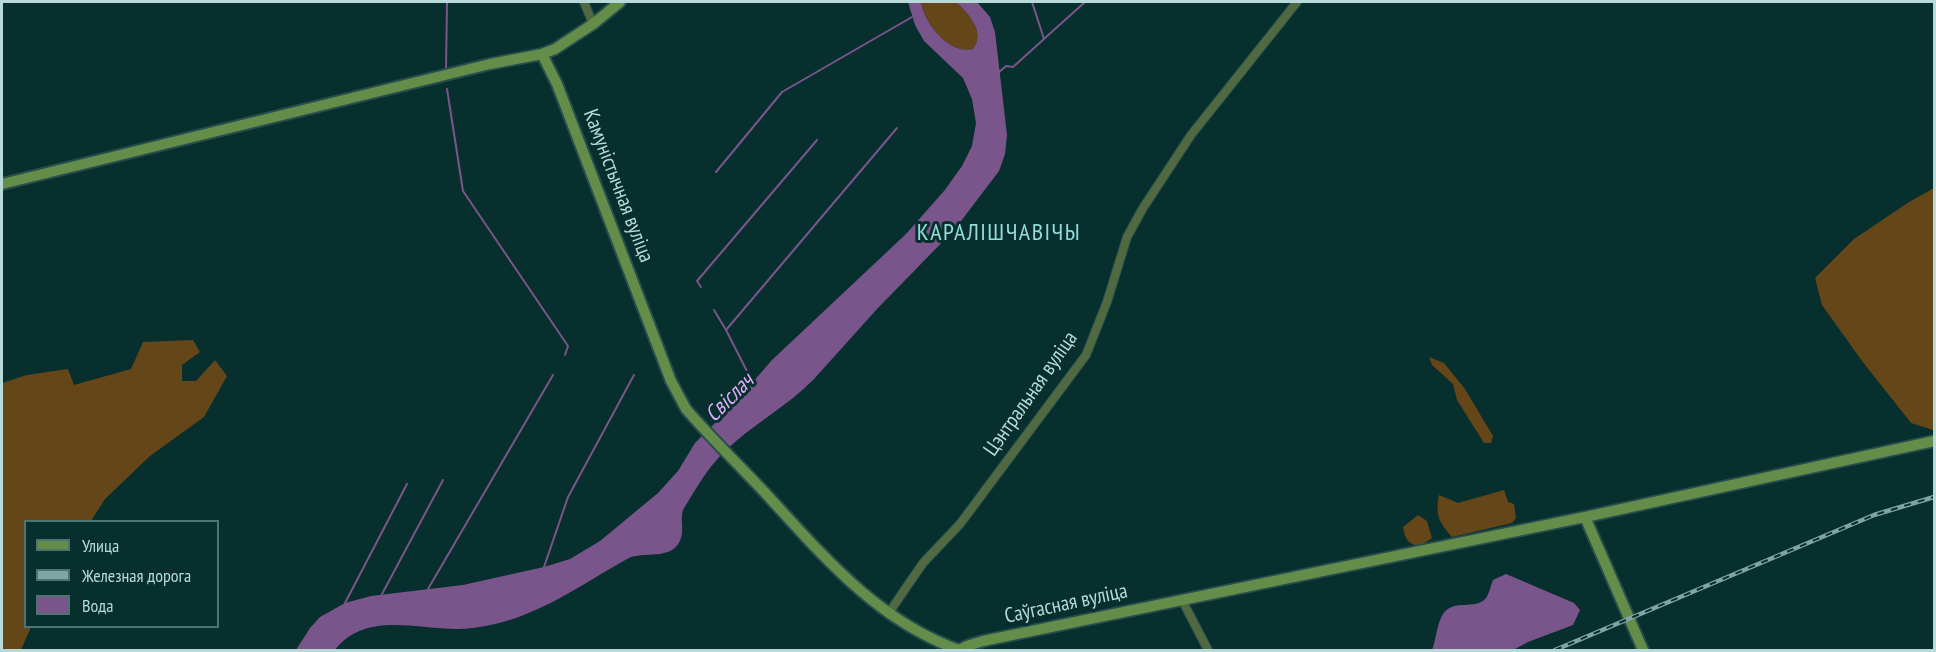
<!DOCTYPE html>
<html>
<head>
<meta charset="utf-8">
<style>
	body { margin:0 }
	#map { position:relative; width:1936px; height:652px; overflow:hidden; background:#072f2e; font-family:"PT Sans Narrow",sans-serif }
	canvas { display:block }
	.frame { position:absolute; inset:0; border:3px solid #b7d9d8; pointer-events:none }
	.legend { position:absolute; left:24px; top:520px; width:195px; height:108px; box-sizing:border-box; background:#072f2e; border:2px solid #4d7372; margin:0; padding:8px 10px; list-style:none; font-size:18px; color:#b7d9d8 }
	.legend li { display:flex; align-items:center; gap:12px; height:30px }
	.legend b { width:30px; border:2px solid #4d7372 }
</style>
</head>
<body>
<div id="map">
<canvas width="1936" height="652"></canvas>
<div class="frame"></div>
<ul class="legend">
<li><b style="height:8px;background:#658d4a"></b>Улица</li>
<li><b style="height:8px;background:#80a4a3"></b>Железная дорога</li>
<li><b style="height:16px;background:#7a558c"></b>Вода</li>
</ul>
</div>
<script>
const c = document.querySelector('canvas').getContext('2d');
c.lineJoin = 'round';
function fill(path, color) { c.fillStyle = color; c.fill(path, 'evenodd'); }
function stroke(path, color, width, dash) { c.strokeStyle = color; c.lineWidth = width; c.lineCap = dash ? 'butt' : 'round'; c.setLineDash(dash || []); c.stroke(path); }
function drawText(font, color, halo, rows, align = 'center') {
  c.font = font + ' "PT Sans Narrow",sans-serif'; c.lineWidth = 6; c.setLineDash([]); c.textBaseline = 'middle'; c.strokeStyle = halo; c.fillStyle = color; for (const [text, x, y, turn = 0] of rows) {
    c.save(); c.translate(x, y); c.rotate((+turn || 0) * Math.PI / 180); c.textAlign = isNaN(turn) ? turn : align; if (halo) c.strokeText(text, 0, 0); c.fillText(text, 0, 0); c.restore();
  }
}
const forest = new Path2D(`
	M921 2H956C968 13 986 32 973 49 949 55 924 23 921 2Z
	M1934 188V430H1933L1911 423 1862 361 1822 305 1815 278 1854 239 1909 202Z
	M193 340 200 352 182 365V381H196L215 360 227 376 204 417 150 456 105 499 91 521 26 522V626L31 627 21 650H2V383L27 375 68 369 74 385 131 369 143 342Z
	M1429 357 1444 363 1465 389 1493 436 1491 443H1484L1457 400 1453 384 1432 365Z
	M1504 490 1508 502 1514 504 1516 518 1512 523 1452 537C1439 522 1435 515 1439 495L1458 503Z
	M1418 515 1427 521 1432 538 1420 546C1407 544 1405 538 1403 527Z`);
const water = new Path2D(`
	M908 2H921C924 23 949 55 973 49 986 32 968 13 956 2H977L990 17 995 32 1007 135 1005 154 999 171 955 229 877 309 814 379C787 407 751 425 723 453 707 469 695 490 683 510 680 520 684 529 681 538 674 560 648 552 631 557 579 585 534 621 473 628 427 634 368 607 335 650H296L310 628 320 617 345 603 371 596 463 585 544 567 570 559 600 541 658 493 678 471 695 443 732 406 772 360 906 234 944 191 962 166 972 146 976 123 972 99 963 78 924 41 915 25Z
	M1506 574 1574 603 1580 610 1573 625 1528 642 1513 650H1432C1436 640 1437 623 1443 614 1454 598 1475 611 1486 598 1489 594 1491 585 1493 580Z`);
const stream = new Path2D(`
	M1045 38 1085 2
	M446 69 447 2
	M998 73 1006 66 1013 67 1044 39 1032 2
	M447 89 463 191 568 346 565 355
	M716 172 782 92 912 17
	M701 287 697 281 817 140
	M714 310 726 330
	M752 381 726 330 897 128
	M544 567 568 497 634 375
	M428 589 553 375
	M382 594 443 480
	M345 603 407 484`);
const street = new Path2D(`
	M584 2 593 24
	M1182 600 1208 650
	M888 614 923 563 960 524 1086 355 1107 302 1127 237 1143 208 1191 135 1297 2`);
const secondary = new Path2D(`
	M542 54 557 84 671 381 686 409C712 439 741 467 768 496 825 558 878 621 959 650
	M2 184 490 64 542 54 555 49 593 24 620 2
	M1585 517 1643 650
	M959 650 967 646 983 641 1585 517 1934 441`);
const rail = new Path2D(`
	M1555 650 1874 515 1934 497`);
const streetNames = [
	["Камуністычная вуліца",618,186,69],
	["Цэнтральная вуліца",1031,394,-55],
	["Саўгасная вуліца",1066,604,-12]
];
const waterNames = [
	["Свіслач",730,398,-45]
];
const quarterNames = [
	["КАРАЛІШЧАВІЧЫ",999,233]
];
fill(forest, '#654618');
fill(water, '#7a558c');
stroke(stream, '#7a558c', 2);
stroke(street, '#274e4d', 10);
stroke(secondary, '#274e4d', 14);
stroke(street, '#506940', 8);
stroke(secondary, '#658d4a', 10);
stroke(rail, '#80a4a3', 4.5);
stroke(rail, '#072f2e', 2, [7]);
drawText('21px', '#b7d9d8', '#072f2e', streetNames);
drawText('italic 22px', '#e1abfc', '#072f2e', waterNames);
c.letterSpacing = '1.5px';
drawText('24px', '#94dbd9', '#072f2e', quarterNames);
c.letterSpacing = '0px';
</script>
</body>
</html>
